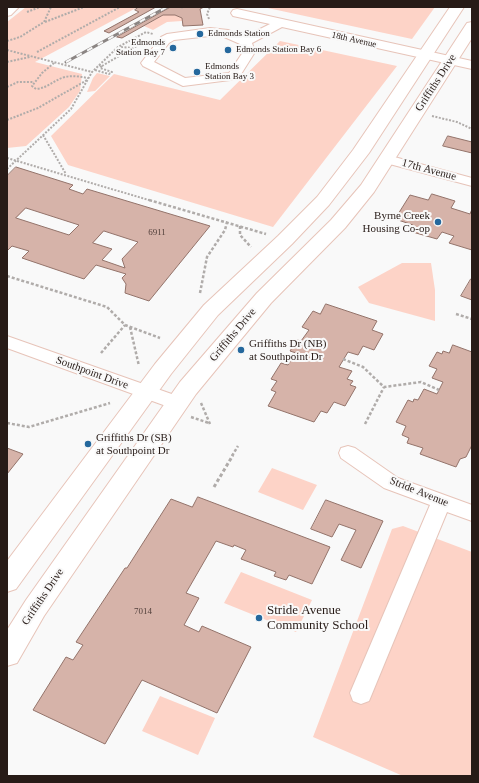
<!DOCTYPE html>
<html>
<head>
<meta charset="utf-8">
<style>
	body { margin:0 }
	#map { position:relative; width:479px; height:783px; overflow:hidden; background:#f9f9f9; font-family:Georgia,serif }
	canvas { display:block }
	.frame { position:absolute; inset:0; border:8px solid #271b17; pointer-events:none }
</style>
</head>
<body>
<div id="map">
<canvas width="479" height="783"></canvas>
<div class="frame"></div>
</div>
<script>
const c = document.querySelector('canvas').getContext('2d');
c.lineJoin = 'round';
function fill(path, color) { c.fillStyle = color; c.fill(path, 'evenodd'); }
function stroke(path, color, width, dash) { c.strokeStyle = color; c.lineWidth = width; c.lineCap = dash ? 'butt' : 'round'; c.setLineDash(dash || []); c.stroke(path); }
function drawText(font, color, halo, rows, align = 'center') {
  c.font = font + ' Georgia,serif'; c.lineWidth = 4; c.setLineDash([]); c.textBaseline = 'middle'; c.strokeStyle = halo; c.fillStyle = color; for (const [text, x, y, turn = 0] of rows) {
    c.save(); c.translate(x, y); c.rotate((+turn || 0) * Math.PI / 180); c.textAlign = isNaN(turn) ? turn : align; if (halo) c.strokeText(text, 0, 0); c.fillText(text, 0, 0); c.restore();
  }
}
const green = new Path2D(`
	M26 7H138L35 62 82 74 80 91 69 107 26 146 7 148V22Z
	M263 7H435L412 39Z
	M163 15H175L182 18V21L167 22 153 30 144 26Z
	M280 41 397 66 273 227 68 165 51 136 114 74 220 100Z
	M97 73 110 76 95 91 87 92 93 78Z
	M402 263H431L435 290V321L369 303 358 287Z
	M272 468 317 485 303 510 258 492Z
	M403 526 472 552V776H403L313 737 392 529Z
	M241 572 312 600 296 632 224 603Z
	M160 696 215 718 198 755 142 731Z`);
const building = new Path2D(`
	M139 7H156L109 33 104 31 139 12 135 10Z
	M171 7H204L200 9 203 25 183 26 182 18 175 15H163L122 38 117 37Z
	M448 136 472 142V153L443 146Z
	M16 167 73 185 69 189 83 194 87 189 210 226 149 301 125 293 126 284 122 278 126 274 96 265 84 279 22 258 29 251 12 246 7 251V176ZM26 208 79 225 69 235 16 218ZM104 231 138 242 122 259 125 268 102 260 112 249 93 243Z
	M432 194 455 201 451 208 470 214 472 209V250L449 243 454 236 442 232 437 239 409 231 413 225 395 219 410 195 428 200Z
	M471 279H472V300L461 296Z
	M326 304 377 321 372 330 383 334 374 350 363 346 358 355 348 352 339 367 352 371 347 379 353 381 350 385 356 387 345 406 334 402 327 413 321 411 314 422 268 406 276 392 271 390 277 381 271 379 281 363 288 365 296 353 290 351 297 340 301 341 309 330 302 327 313 311 320 314Z
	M453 345 472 352V445L466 457 460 459 456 467 420 454 423 448 407 443 409 438 402 435 406 426 396 422 408 400 413 402 414 399 418 400 424 389 437 394 443 382 432 378 437 369 429 366 437 352 442 354 443 351 449 353Z
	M7 448 23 454 7 474Z
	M198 497 330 547 312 584 289 575 286 580 274 576 276 572 241 559 246 550 234 545 233 547 216 541 186 593 199 598 184 625 199 632 202 626 251 647 217 713 142 680 105 744 33 710 66 657 73 660 83 645 76 642 125 568H127L171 499 192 507Z
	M326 500 383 521 361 568 341 560 356 530 339 524 332 537 311 529Z`);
const pathFar2 = new Path2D(`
	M181 7 183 8
	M27 12 40 7
	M209 19 207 14 210 7
	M45 22 84 7
	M7 41 20 37 44 22 51 7
	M121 47 133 48 144 42
	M7 50 92 72
	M37 52 120 7
	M7 62 30 57
	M54 63 42 73 32 86 36 89C48 88 54 80 65 77 73 75 81 77 88 78
	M102 66 133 48
	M95 70 109 74 112 72 100 68 102 66 99 65
	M7 87 18 82H34
	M432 116 457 122 472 129
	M7 120 38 108 87 80
	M43 135 66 174
	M7 158 152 201
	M7 169 71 109 92 72 118 47 146 32 153 34`);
const pathFar1 = new Path2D(`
	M149 200 266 234
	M240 226V235L251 247
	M7 276 107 307 125 325 160 338
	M200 293 207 257 225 230 227 222
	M456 314 472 319
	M130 327 139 366
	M101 353 125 325
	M343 359 363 367 384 387 421 382 439 390
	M201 403 210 424
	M191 417 209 423
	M7 423 29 427 110 403
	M365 424 384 387
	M232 456 238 446`);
const path = new Path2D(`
	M214 487 233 455`);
const minor = new Path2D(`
	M7 7H19L11 15 7 16Z
	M237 9 472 61V69L282 27 252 43 255 52 238 79 183 86 143 66 141 63 161 37 167 34 210 28 228 30 244 37 270 24 233 16 231 13 233 10ZM210 36H222L240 44 243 52 229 73 185 78 154 62 169 43 174 40Z
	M387 155 472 178V186L382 162 380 159 382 156Z
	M7 336 183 398 186 403 183 408 177 410 7 348Z
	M348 446 355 448 398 478 472 505V521L447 512 369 701 361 704 353 701 350 693 430 505 384 488 341 458 339 453 341 448Z`);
const major = new Path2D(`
	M450 7H464L369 153 329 205 292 244 218 315 171 374 16 589 7 592V561L155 364 204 305 278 236 317 197 353 150Z
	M472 22V38L374 192 345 228 271 303 196 394 44 616 17 663 7 666V630L26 600 180 382 257 293 331 220 361 185 465 26 467 23Z`);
const rail = new Path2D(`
	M66 62 167 7`);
const markers = [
	[200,34,4,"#25689d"],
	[173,48,4,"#25689d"],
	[228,50,4,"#25689d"],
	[197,72,4,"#25689d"],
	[438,222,4,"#25689d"],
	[241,350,4,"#25689d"],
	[88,444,4,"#25689d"],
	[259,618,4,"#25689d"]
];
const farPoinames = [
	["Edmonds Station",208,34],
	["Edmonds",165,43,"right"],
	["Station Bay 7",165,53,"right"],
	["Edmonds Station Bay 6",236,50],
	["Edmonds",205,67],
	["Station Bay 3",205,77]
];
const farStreetnames = [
	["18th Avenue",354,40,13]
];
const numberNames = [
	["6911",157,233],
	["7014",143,612]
];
const streetNames = [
	["Griffiths Drive",436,83,-57],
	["17th Avenue",429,170,15],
	["Griffiths Drive",233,335,-50],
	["Southpoint Drive",92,373,20],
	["Stride Avenue",419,492,22],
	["Griffiths Drive",43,597,-56]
];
const poiNames = [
	["Byrne Creek",430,216,"right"],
	["Housing Co-op",430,229,"right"],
	["Griffiths Dr (NB)",249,344],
	["at Southpoint Dr",249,357],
	["Griffiths Dr (SB)",96,438],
	["at Southpoint Dr",96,451]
];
const nearPoinames = [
	["Stride Avenue",267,611],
	["Community School",267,626]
];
fill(green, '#fdd3c7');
fill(building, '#d6b3a9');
stroke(building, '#93736a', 1);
stroke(minor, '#e7c4b9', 2);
stroke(major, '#e7c4b9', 2);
stroke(pathFar2, '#b0acaa', 2, [2, 1.5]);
stroke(pathFar1, '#b0acaa', 2.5, [3, 2]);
stroke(path, '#b0acaa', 3, [3.5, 2.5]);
fill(minor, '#fff');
fill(major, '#fff');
stroke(rail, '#8b8583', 3);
stroke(rail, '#f9f9f9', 2, [6]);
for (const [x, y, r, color] of markers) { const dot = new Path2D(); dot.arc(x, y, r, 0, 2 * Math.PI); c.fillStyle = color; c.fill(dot); stroke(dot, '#f9f9f9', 1.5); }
drawText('9px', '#271b17', '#f9f9f9', farPoinames, 'left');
drawText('9px', '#271b17', '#f9f9f9', farStreetnames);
drawText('9px', '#53413c', null, numberNames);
drawText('11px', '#271b17', '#f9f9f9', streetNames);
drawText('11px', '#271b17', '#f9f9f9', poiNames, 'left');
drawText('13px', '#271b17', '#f9f9f9', nearPoinames, 'left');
</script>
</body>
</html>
